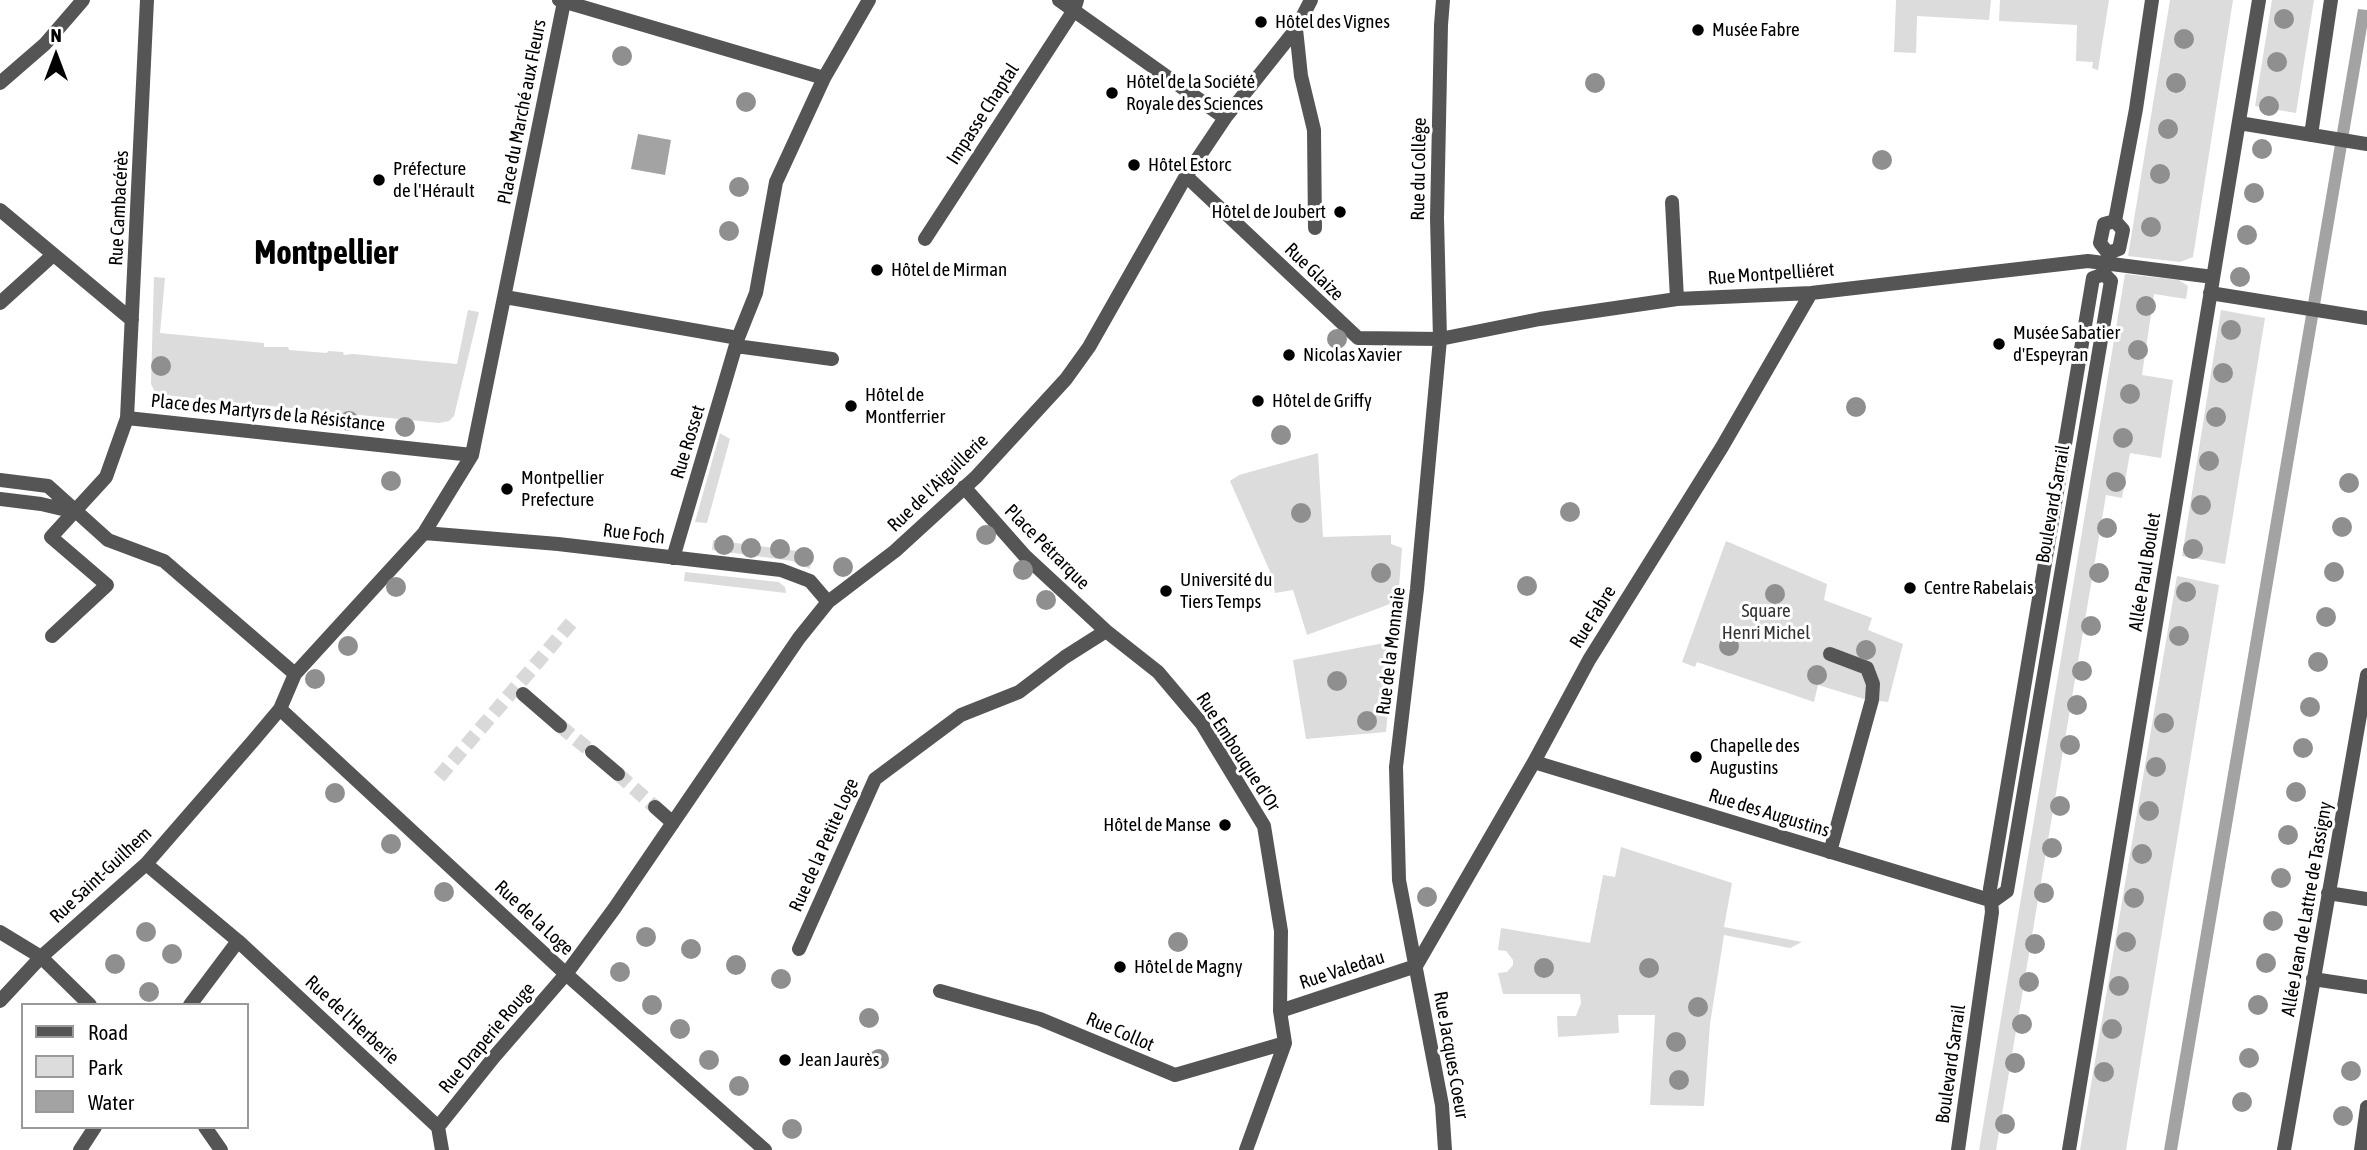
<!DOCTYPE html>
<html>
<head>
<meta charset="utf-8">
<style>
	body { margin:0 }
	#map { position:relative; width:2367px; height:1150px; overflow:hidden; background:#fff; font-family:"Asap Condensed",sans-serif }
	canvas { display:block }
	.legend { position:absolute; left:21px; top:1003px; width:228px; height:126px; box-sizing:border-box; background:#fff; border:2px solid #999; margin:0; padding:9px 12px; list-style:none; font-size:21px; color:#000 }
	.legend li { display:flex; align-items:center; gap:14px; height:35px }
	.legend b { width:35px; border:2px solid #999 }
	.north { position:absolute; left:21px; top:21px; width:70px; height:70px; -webkit-text-stroke:5px #fff; paint-order:stroke; rotate:0deg; font-size:19px; font-weight:700; line-height:28px; text-align:center; color:#000 }
	.north::after { content:''; display:block; margin:auto; width:24px; height:32px; background:#000; clip-path:polygon(50% 0,100% 100%,50% 72%,0 100%) }
</style>
</head>
<body>
<div id="map">
<canvas width="2367" height="1150"></canvas>
<ul class="legend">
<li><b style="height:9px;background:#555"></b>Road</li>
<li><b style="height:19px;background:#dcdcdc"></b>Park</li>
<li><b style="height:19px;background:#a3a3a3"></b>Water</li>
</ul>
<div class="north">N</div>
</div>
<script>
const c = document.querySelector('canvas').getContext('2d');
c.lineJoin = 'round';
function fill(path, color) { c.fillStyle = color; c.fill(path, 'evenodd'); }
function stroke(path, color, width, dash) { c.strokeStyle = color; c.lineWidth = width; c.lineCap = dash ? 'butt' : 'round'; c.setLineDash(dash || []); c.stroke(path); }
function drawText(font, color, halo, rows, align = 'center') {
  c.font = font + ' "Asap Condensed",sans-serif'; c.lineWidth = 6; c.setLineDash([]); c.textBaseline = 'middle'; c.strokeStyle = halo; c.fillStyle = color; for (const [text, x, y, turn = 0] of rows) {
    c.save(); c.translate(x, y); c.rotate((+turn || 0) * Math.PI / 180); c.textAlign = isNaN(turn) ? turn : align; if (halo) c.strokeText(text, 0, 0); c.fillText(text, 0, 0); c.restore();
  }
}
const green = new Path2D(`
	M1896 0H1991L1989 20 1917 16 1916 53 1894 52Z
	M2000 0H2109L2098 70 2092 68 2093 62 2076 61 2077 25 1999 21Z
	M2170 0H2233L2193 257 2180 262 2128 256Z
	M2272 0H2314L2296 113 2255 106Z
	M2125 274 2179 280 2188 286 2186 299 2154 294 2142 375 2173 380 2161 458 2130 453 2122 498 2106 495 1996 1150H1979Z
	M154 277 165 278 160 333 264 343V347H288L289 350 327 353 328 351 343 352 344 355 353 354 457 364 468 310 479 312 454 416 449 421 439 423 172 396 155 392 151 384Z
	M2221 310 2265 318 2225 564 2182 556Z
	M720 433 730 439 707 523 695 522Z
	M1318 453 1323 537 1391 535V544L1402 548 1398 601 1307 635 1293 590 1275 593 1272 576 1230 481 1239 475Z
	M713 540 813 553 810 569 792 561 712 550Z
	M1726 541 1827 584 1824 600 1872 618 1868 630 1903 644 1888 702 1864 699 1818 685 1814 702 1697 662 1695 667 1682 662Z
	M685 572 779 582 785 587 786 593 684 581Z
	M2177 576 2219 585 2126 1150H2080Z
	M1395 641 1386 732 1306 739 1293 660Z
	M1621 847 1732 883 1724 927 1802 942 1790 948 1724 935 1710 1024 1704 1106 1650 1105 1655 1015H1618L1619 1033 1558 1037 1557 1016H1576L1581 1003 1580 994H1503L1498 973 1507 972 1513 965V960L1506 951 1498 950 1501 928 1590 943 1603 875 1615 877Z`);
const water = new Path2D(`
	M2358 9 2367 10V27L2177 1150H2164Z
	M638 134 671 140 665 175 631 169Z`);
const streetTunnel = new Path2D(`
	M560 726 592 752
	M618 774 655 807
	M439 777 571 623`);
const lane = new Path2D(`
	M1830 654 1867 668 1873 684 1872 700 1830 852`);
const street = new Path2D(`
	M559 0 824 78
	M1059 0 1225 118
	M1443 0 1441 25 1437 218 1440 339 1417 589 1396 767 1399 880 1442 1105 1445 1150
	M1296 29 1301 76 1314 130 1315 228
	M0 83 45 44 83 0
	M2239 123 2367 144
	M2311 135 2331 0
	M1186 176 1358 338 1440 339 1540 319 1677 299 1811 293 2088 261 2213 277
	M1672 202 1677 299
	M0 210 132 320
	M2115 221 2136 109 2152 0
	M925 239 1074 10 1077 0
	M2108 253 2100 243 2104 224 2115 221
	M2108 253 2119 249 2123 230 2115 221
	M2210 293 2367 318
	M505 297 738 338
	M0 303 53 255
	M736 346 832 359
	M127 418 472 455
	M0 480 48 486 108 540 164 561 295 674
	M964 487 1025 556 1106 631 1158 672 1202 724 1264 826 1281 931 1280 1011 1285 1043 1246 1150
	M0 499 41 504 71 511
	M424 533 558 544 781 570 810 581 828 602
	M673 558 738 338 756 293 776 182 824 78 869 0
	M52 636 107 585 51 537 106 477 127 418 147 0
	M523 694 560 726
	M280 709 566 974 765 1150
	M592 752 618 774
	M1534 762 1993 901
	M655 807 673 823
	M146 864 238 941 190 1005
	M2328 893 2367 899
	M1993 901 2007 891 2111 281 2104 274
	M0 932 41 957 90 1005
	M238 941 438 1127
	M799 949 875 779 961 715 1019 692 1065 657 1106 631
	M1416 966 1534 762 1589 660 1722 447 1811 293
	M2313 979 2367 987
	M940 991 1040 1019 1175 1075 1285 1043
	M0 1001 41 957 146 864 253 741 280 709 295 674 424 533 472 455 564 2
	M1280 1011 1416 966
	M205 1127 221 1150
	M438 1127 494 1057 566 974 614 909 799 638 828 602 895 551 976 477 1066 379 1089 347 1186 176 1225 118 1296 29 1311 0
	M438 1127 442 1150
	M80 1150 95 1127
	M1958 1150 1992 912 1990 889 2093 278 2104 274
	M2069 1150 2259 0
	M2284 1150 2367 675
	M2361 1150 2367 1107`);
const trees = [
	[2284,19],
	[2184,39],
	[622,56],
	[2277,62],
	[1595,83],
	[2176,83],
	[746,102],
	[2269,106],
	[2168,129],
	[2262,149],
	[1882,160],
	[2160,174],
	[739,187],
	[2254,193],
	[2151,227],
	[729,231],
	[2247,235],
	[2240,277],
	[2146,306],
	[2231,330],
	[1337,339],
	[2138,350],
	[161,366],
	[2223,373],
	[2130,394],
	[1856,407],
	[2216,417],
	[349,421],
	[405,427],
	[1281,435],
	[2123,438],
	[2209,461],
	[391,481],
	[2116,482],
	[2349,483],
	[2201,505],
	[1570,512],
	[1301,513],
	[2342,527],
	[2107,528],
	[986,535],
	[724,545],
	[751,548],
	[780,549],
	[2193,549],
	[804,557],
	[843,567],
	[1023,570],
	[2334,572],
	[1381,573],
	[2099,573],
	[1527,586],
	[396,587],
	[2186,592],
	[1775,594],
	[1046,600],
	[2326,617],
	[2091,626],
	[2179,636],
	[348,646],
	[1729,646],
	[1866,650],
	[2318,662],
	[2082,671],
	[1817,675],
	[315,679],
	[1337,681],
	[2077,705],
	[2310,707],
	[1367,721],
	[2164,723],
	[2070,745],
	[2303,748],
	[2156,767],
	[2296,792],
	[335,793],
	[2060,806],
	[2149,811],
	[2288,835],
	[391,844],
	[2052,848],
	[2142,854],
	[2281,878],
	[444,892],
	[2044,893],
	[1427,897],
	[2134,898],
	[2273,921],
	[146,932],
	[646,937],
	[1178,942],
	[2126,942],
	[2035,944],
	[691,949],
	[172,954],
	[2266,963],
	[115,964],
	[736,965],
	[1544,968],
	[1649,968],
	[620,972],
	[781,979],
	[2029,982],
	[2119,986],
	[149,992],
	[652,1005],
	[2258,1005],
	[1698,1007],
	[869,1018],
	[2022,1024],
	[680,1029],
	[2112,1029],
	[1676,1042],
	[2249,1058],
	[879,1059],
	[709,1060],
	[2015,1063],
	[2351,1071],
	[2104,1072],
	[1679,1080],
	[739,1086],
	[2242,1102],
	[2343,1116],
	[2005,1124],
	[792,1129]
];
const markers = [
	[1261,22,7,"#000"],
	[1698,30,7,"#000"],
	[1112,93,7,"#000"],
	[1134,165,7,"#000"],
	[379,180,7,"#000"],
	[1340,212,7,"#000"],
	[877,270,7,"#000"],
	[1999,344,7,"#000"],
	[1289,355,7,"#000"],
	[1258,401,7,"#000"],
	[851,406,7,"#000"],
	[507,489,7,"#000"],
	[1910,588,7,"#000"],
	[1166,591,7,"#000"],
	[1696,757,7,"#000"],
	[1225,825,7,"#000"],
	[1120,967,7,"#000"],
	[785,1060,7,"#000"]
];
const poiNames = [
	["Hôtel des Vignes",1275,22],
	["Musée Fabre",1712,30],
	["Hôtel de la Société",1126,82],
	["Royale des Sciences",1126,104],
	["Hôtel Estorc",1148,165],
	["Préfecture",393,169],
	["de l'Hérault",393,191],
	["Hôtel de Joubert",1326,212,"right"],
	["Hôtel de Mirman",891,270],
	["Musée Sabatier",2013,333],
	["d'Espeyran",2013,355],
	["Nicolas Xavier",1303,355],
	["Hôtel de",865,395],
	["Montferrier",865,417],
	["Hôtel de Griffy",1272,401],
	["Montpellier",521,478],
	["Prefecture",521,500],
	["Université du",1180,580],
	["Tiers Temps",1180,602],
	["Centre Rabelais",1924,588],
	["Chapelle des",1710,746],
	["Augustins",1710,768],
	["Hôtel de Manse",1211,825,"right"],
	["Hôtel de Magny",1134,967],
	["Jean Jaurès",799,1060]
];
const streetNames = [
	["Place du Marché aux Fleurs",522,112,-79],
	["Impasse Chaptal",983,114,-57],
	["Rue du Collège",1419,169,-89],
	["Rue Cambacérès",119,208,-87],
	["Rue Glaize",1314,272,44],
	["Rue Montpelliéret",1771,274,-4],
	["Place des Martyrs de la Résistance",268,413,6],
	["Rue Rosset",688,442,-73],
	["Rue de l'Aiguillerie",938,483,-44],
	["Boulevard Sarrail",2053,504,-80],
	["Rue Foch",634,534,7],
	["Place Pétrarque",1047,547,45],
	["Allée Paul Boulet",2145,572,-81],
	["Rue Fabre",1593,617,-58],
	["Rue de la Monnaie",1391,651,-83],
	["Rue Embouque d'Or",1238,752,57],
	["Rue des Augustins",1769,813,17],
	["Rue de la Petite Loge",824,845,-66],
	["Rue Saint-Guilhem",101,875,-43],
	["Allée Jean de Lattre de Tassigny",2307,909,-80],
	["Rue de la Loge",534,918,43],
	["Rue Valedau",1342,970,-18],
	["Rue de l'Herberie",352,1020,43],
	["Rue Collot",1120,1032,23],
	["Rue Draperie Rouge",487,1038,-50],
	["Rue Jacques Coeur",1451,1055,80],
	["Boulevard Sarrail",1951,1064,-82]
];
const parkNames = [
	["Square",1766,611],
	["Henri Michel",1766,633]
];
const townNames = [
	["Montpellier",326,254]
];
fill(green, '#dcdcdc');
fill(water, '#a3a3a3');
stroke(streetTunnel, '#d9d9d9', 14, [14, 7]);
stroke(lane, '#555', 14);
stroke(street, '#555', 14);
c.fillStyle = '#8f8f8f';
for (const [x, y] of trees) { c.beginPath(); c.arc(x, y, 10, 0, 2 * Math.PI); c.fill(); }
for (const [x, y, r, color] of markers) { const dot = new Path2D(); dot.arc(x, y, r, 0, 2 * Math.PI); c.fillStyle = color; c.fill(dot); stroke(dot, '#fff', 2.5); }
drawText('19px', '#000', '#fff', poiNames, 'left');
drawText('19px', '#000', '#fff', streetNames);
drawText('19px', '#333', '#fff', parkNames);
drawText('bold 33px', '#000', '#fff', townNames);
</script>
</body>
</html>
